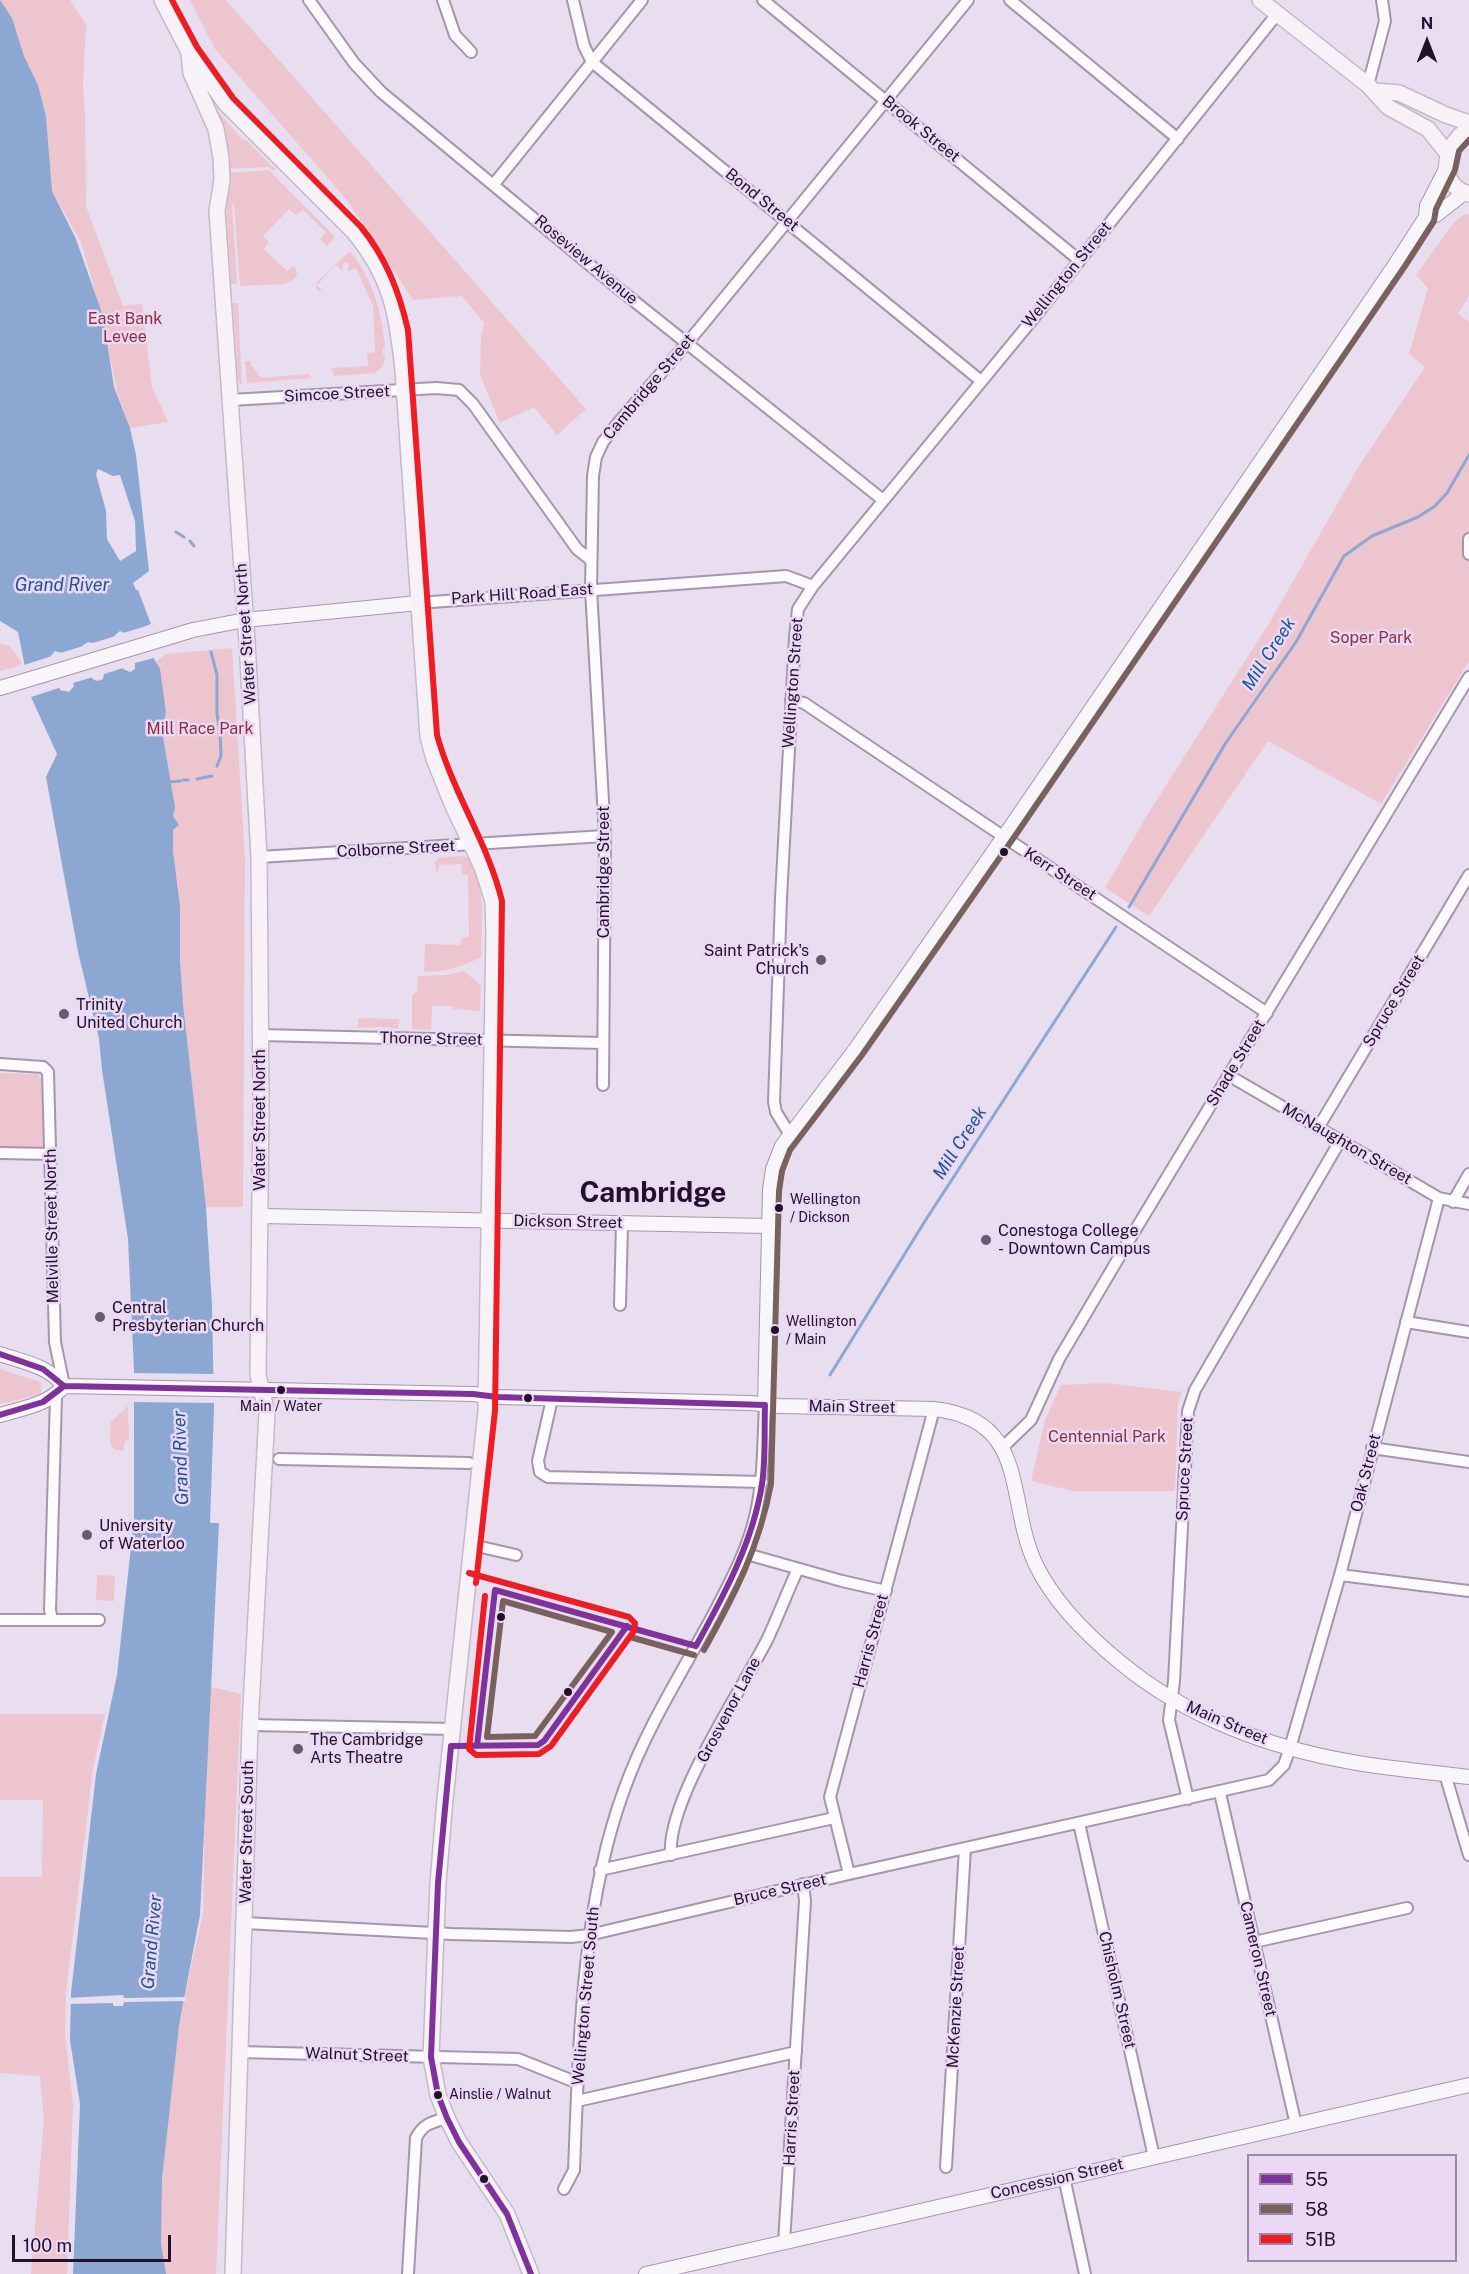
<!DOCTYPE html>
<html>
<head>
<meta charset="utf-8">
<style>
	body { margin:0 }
	#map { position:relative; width:1469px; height:2274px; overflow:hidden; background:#e9deef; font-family:"Public Sans",sans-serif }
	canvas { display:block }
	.legend { position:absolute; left:1247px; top:2154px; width:210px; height:108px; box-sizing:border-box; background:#ebd8f5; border:2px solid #9b88a4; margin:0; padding:8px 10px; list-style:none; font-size:18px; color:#23112b }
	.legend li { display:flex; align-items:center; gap:12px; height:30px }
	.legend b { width:30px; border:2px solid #9b88a4 }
	.north { position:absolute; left:1397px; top:12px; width:60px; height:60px; -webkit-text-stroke:4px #ebd8f5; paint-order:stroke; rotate:0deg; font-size:16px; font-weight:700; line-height:24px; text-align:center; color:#23112b }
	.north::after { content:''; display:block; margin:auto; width:21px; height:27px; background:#23112b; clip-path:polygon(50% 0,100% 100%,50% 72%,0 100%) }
	.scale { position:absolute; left:12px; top:2235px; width:159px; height:27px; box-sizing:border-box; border:3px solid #23112b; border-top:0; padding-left:8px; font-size:18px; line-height:21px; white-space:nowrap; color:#23112b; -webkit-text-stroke:4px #ebd8f5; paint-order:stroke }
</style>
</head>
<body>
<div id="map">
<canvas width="1469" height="2274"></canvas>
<ul class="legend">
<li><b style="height:8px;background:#7f329c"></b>55</li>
<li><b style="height:8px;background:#79625d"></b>58</li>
<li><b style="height:8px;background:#ee1d23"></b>51B</li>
</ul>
<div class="north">N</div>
<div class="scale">100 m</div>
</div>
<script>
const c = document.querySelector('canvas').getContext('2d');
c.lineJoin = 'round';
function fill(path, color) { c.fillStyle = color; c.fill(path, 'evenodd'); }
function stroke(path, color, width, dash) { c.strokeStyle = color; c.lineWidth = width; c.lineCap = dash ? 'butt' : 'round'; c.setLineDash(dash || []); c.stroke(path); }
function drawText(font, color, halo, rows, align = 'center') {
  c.font = font + ' "Public Sans",sans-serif'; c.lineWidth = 5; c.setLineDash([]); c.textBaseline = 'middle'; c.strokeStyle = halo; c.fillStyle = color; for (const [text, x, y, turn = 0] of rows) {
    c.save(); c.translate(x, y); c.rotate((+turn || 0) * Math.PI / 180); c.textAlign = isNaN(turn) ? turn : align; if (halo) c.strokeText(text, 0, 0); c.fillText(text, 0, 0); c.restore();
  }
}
const green = new Path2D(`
	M0 0H70L86 24 83 82 85 115 86 206 123 306 142 304 152 387 168 422 130 428 117 392 102 316 81 242 52 191 46 116 38 85 24 56 12 18Z
	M190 0H226L586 409 557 435 534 407 500 423 480 375 481 338 484 323 462 296 413 300 347 200 215 49Z
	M217 111 243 140H246L276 170H272L269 167 227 169 226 154 228 148 216 112Z
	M269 170 335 237 327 246 320 239 326 232 303 210 296 215 289 209 263 236 269 242 264 249 287 271 294 266 297 273C296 279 290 282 284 284L240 286 234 204H232L237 284H231L226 204 227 173Z
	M1465 214 1469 215V296L1458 314 1469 322V661L1381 804 1268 741 1149 916 1105 888 1146 817 1269 623 1359 466 1425 367 1409 354 1428 288 1416 275 1454 222Z
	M350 251C373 279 382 312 385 348H383V354L385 355C386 363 381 370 374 373L334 376 331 368 368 366 367 353 375 352 373 306 356 268 347 272 349 263 344 262 342 271 336 265 317 285 322 291H318L316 288 317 282Z
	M233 303H238L242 386 238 380Z
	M245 361H250L251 365 261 378 309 374 312 378 247 383Z
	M0 644 10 646 22 663 15 667 0 671Z
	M232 648 245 857 243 1207H206L183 1004 180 960V906L173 851V830L176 823 172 812 175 807 162 732 166 711 156 661 166 654Z
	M461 856 468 858C487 890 482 922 481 957 462 967 445 972 424 972L425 944 460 945 462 938 469 936 468 876 462 873 461 864 439 865 438 872 436 871 435 863 438 858Z
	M464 971 481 985 480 1011 453 1009V1006H432L431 1030 412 1029V995L417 991 418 976 446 975Z
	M358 1018 400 1019 398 1029 387 1027 358 1028Z
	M0 1073 37 1074 44 1083 45 1148 0 1147Z
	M0 1369 41 1382V1394L0 1404Z
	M1105 1383 1182 1392 1178 1404 1175 1491H1073L1031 1481 1045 1420 1061 1385Z
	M128 1406 129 1440 125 1441 123 1451 115 1450 110 1444 111 1422Z
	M97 1575 115 1576 114 1601 96 1600Z
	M207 1686 241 1694 216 2274H165L158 2244 161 2189 177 2032 203 1913Z
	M0 1714H105L93 1769 66 1993 65 2035 73 2104 67 2274H31L44 2119 40 2076 0 2073V1877H42L43 1800H0Z`);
const water = new Path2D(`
	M0 0 12 18 24 56 38 85 46 116 52 191 76 239 103 316 114 387 130 428 136 455 149 571 133 583 136 590H138L151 624 144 627 154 659 160 669 166 712 162 731 175 807 173 816 179 825 173 830V851L180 906V960L183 1004 206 1207 212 1305 214 1407 210 1523H219L200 1915 179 2025 162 2179 161 2244 166 2274H73L80 2104 70 2040 71 1993 96 1774 117 1675 134 1519V1371L128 1239 102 1070 99 1039 78 952 46 777 57 754 31 697 18 632 0 621ZM98 469 113 476 120 475 135 521 136 551 120 561 107 539 106 511 96 474ZM120 631 124 633 135 664V669L130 672 123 669 114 636ZM88 642 93 643 104 674 103 679C87 688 85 658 82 646ZM55 651 62 653 74 686 69 692 60 690 51 656Z`);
const pier = new Path2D(`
	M153 624 152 626 148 628 157 657 132 664 120 634Z
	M119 635 117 636 126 667 101 675 91 645H88L85 646 93 677 70 684 59 655 57 654Z
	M55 655 54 656 62 687 28 698 21 666Z
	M131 1373 217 1374V1403L130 1402Z
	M123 1995 124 1998 187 1997 186 2001 124 2002 123 2006H113V2003L68 2004V1998Z`);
const stream = new Path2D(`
	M176 532 184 537
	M190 541 194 546
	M211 652 217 675V714L220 732 221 756 217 766
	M197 779 212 776
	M183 780H188
	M170 782 180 781
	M1129 907 1225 744 1296 642 1344 556 1372 536 1418 517 1435 506 1447 493 1469 455
	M830 1375 925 1221 1116 927`);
const street = new Path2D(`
	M309 0 354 63 381 92 614 285 883 500
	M443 0 455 35 471 52
	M573 0 584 46 592 62 981 381
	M763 0 1079 260
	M1010 0 1178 139
	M1368 85 1385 21 1382 0
	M494 184 642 0
	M231 400 436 388 459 390 473 404 577 549 591 560
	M1469 539V554
	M418 603 786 576 813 586
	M791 700 804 703 1267 1013
	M259 857 605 836
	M260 1035 603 1043
	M0 1064 43 1067 48 1072 55 1342 64 1386
	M1228 1075 1439 1198 1469 1204
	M603 1085 605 836 591 589 593 476 596 457 603 442 618 423 699 329 968 0
	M1318 1128 1469 875
	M790 1135 776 1112 774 1102 781 898 795 637 798 609 813 586 1032 320 1277 14
	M0 1153 51 1154
	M1453 1202 1469 1174
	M620 1305 622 1223
	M1406 1322 1469 1332
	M552 1399 538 1461 540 1472 548 1477 762 1482
	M1003 1447 1031 1420 1059 1359 1128 1242 1469 677
	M1372 1448 1469 1462
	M279 1459 469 1463
	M481 1547 516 1555
	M743 1553 842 1581 886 1591
	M1340 1575 1469 1591
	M52 1619 50 1610 56 1396
	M0 1620H99
	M250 1725 452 1729
	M1445 1774 1469 1855
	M1220 1793 1296 2125
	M1188 1799 1169 1720 1174 1681 1188 1411 1195 1390 1340 1141
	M1079 1823 1154 2157
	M671 1855C666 1802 741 1691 767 1640 778 1617 787 1592 798 1569
	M600 1870 834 1818
	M849 1874 830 1797 934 1409
	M245 1923 452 1934 571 1937 589 1935 849 1874 1269 1780 1284 1765 1290 1748 1340 1575 1439 1198
	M1254 1942 1407 1908
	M239 2052 518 2059 578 2083
	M577 2101 796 2052
	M946 2167 965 1848
	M1064 2177 1085 2274
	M564 2189 574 2170C579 2046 581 1907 624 1790 646 1728 683 1671 714 1613 730 1582 747 1551 755 1517 764 1480 763 1442 765 1405
	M784 2243 805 1901 803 1884
	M408 2274 416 2138C423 2124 432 2122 447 2118`);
const secondary = new Path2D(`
	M1426 217 1436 215 1464 193
	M0 688 193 630 245 620 418 603
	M260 1216 768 1226
	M0 1354C23 1362 49 1366 64 1386
	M64 1386 473 1394 497 1397 751 1403 779 1406 934 1409C1031 1420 1005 1500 1036 1565 1054 1602 1089 1637 1121 1663 1186 1717 1270 1748 1352 1762 1391 1769 1430 1772 1469 1777
	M765 1405 770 1190 773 1169 782 1146 855 1050 1010 828 1393 268 1426 217 1427 206 1447 167
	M0 1415C23 1408 48 1405 64 1386
	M646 2274 1469 2085`);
const primary = new Path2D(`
	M162 0 189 52 191 73 216 129 221 158 222 180 217 211 247 642 259 857 261 1105 258 1375 267 1413 250 1725 233 2274
	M1260 0 1368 85 1388 107 1428 129 1448 154
	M189 52 226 104 355 233C392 279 397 314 403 370L428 737 434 759 452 804 482 867 493 901 494 932 486 1411 445 1799 438 1883 431 2057 438 2095 447 2118 459 2142 507 2214 531 2274
	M1376 91 1399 93 1446 115 1469 123
	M1469 129C1443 143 1436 184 1469 194`);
const bus1 = new Path2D(`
	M0 1354 43 1369 64 1386
	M64 1386 473 1394 497 1397 765 1405
	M0 1415 43 1402 64 1386
	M495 1590 696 1646
	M696 1646C724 1595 753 1542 762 1484 766 1458 764 1431 765 1405
	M451 1746 438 1883 431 2057 438 2095 447 2118 459 2142 507 2214 531 2274
	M451 1746 538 1745 544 1741 627 1626
	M477 1746 495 1590`);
const bus2 = new Path2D(`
	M503 1601 612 1632 535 1736 487 1737Z
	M630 1637 694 1655
	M704 1650C735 1594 759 1548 771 1484L779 1191 782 1171 790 1150 862 1055 1017 833 1405 266 1434 221 1436 209 1455 170 1459 151 1469 140`);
const bus3 = new Path2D(`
	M172 0 197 47 233 98 361 227C386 258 399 291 408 330L437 735C453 793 488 843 502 901L495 1411 476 1583
	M469 1573 629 1617 635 1623 634 1631 551 1746 539 1754 476 1755 469 1749 485 1596`);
const markers = [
	[1004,852,5,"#23112b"],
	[821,960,6,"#685970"],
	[64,1014,6,"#685970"],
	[779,1208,5,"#23112b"],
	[986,1240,6,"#685970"],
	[100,1317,6,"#685970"],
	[775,1330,5,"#23112b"],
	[281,1390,5,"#23112b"],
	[528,1398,5,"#23112b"],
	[87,1535,6,"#685970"],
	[501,1617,5,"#23112b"],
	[568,1692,5,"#23112b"],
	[298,1749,6,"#685970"],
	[438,2095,5,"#23112b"],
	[484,2179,5,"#23112b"]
];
const busNames = [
	["Wellington",790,1200],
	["/ Dickson",790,1218],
	["Wellington",786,1322],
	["/ Main",786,1340],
	["Main / Water",281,1407,"center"],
	["Ainslie / Walnut",449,2095]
];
const streetNames = [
	["Brook Street",921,129,39],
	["Bond Street",762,200,39],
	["Roseview Avenue",586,260,40],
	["Wellington Street",1067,275,-51],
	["Cambridge Street",649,387,-50],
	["Simcoe Street",337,394,-3],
	["Park Hill Road East",522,594,-4],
	["Water Street North",246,634,-94],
	["Wellington Street",793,683,-86],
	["Colborne Street",396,849,-3],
	["Cambridge Street",604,872,-90],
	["Kerr Street",1060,874,33],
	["Spruce Street",1394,1001,-59],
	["Thorne Street",431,1039,1],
	["Shade Street",1236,1063,-59],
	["Water Street North",260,1120,-90],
	["McNaughton Street",1347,1144,30],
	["Dickson Street",568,1222,1],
	["Melville Street North",52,1226,-91],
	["Main Street",852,1407,1],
	["Spruce Street",1185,1469,-87],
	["Oak Street",1366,1473,-76],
	["Harris Street",871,1641,-75],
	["Grosvenor Lane",729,1710,-62],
	["Main Street",1227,1723,23],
	["Water Street South",247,1832,-89],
	["Bruce Street",780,1890,-13],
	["Cameron Street",1258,1959,77],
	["Chisholm Street",1117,1990,77],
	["Wellington Street South",586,1996,-85],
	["McKenzie Street",956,2007,-87],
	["Walnut Street",357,2055,2],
	["Harris Street",792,2118,-87],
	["Concession Street",1057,2179,-13]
];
const parkNames = [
	["East Bank",125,319],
	["Levee",125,337],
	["Soper Park",1371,638],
	["Mill Race Park",200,729],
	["Centennial Park",1107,1437]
];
const poiNames = [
	["Saint Patrick's",809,951,"right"],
	["Church",809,969,"right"],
	["Trinity",76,1005],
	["United Church",76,1023],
	["Conestoga College",998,1231],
	["- Downtown Campus",998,1249],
	["Central",112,1308],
	["Presbyterian Church",112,1326],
	["University",99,1526],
	["of Waterloo",99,1544],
	["The Cambridge",310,1740],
	["Arts Theatre",310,1758]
];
const waterNames = [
	["Grand River",62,585],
	["Mill Creek",1269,654,-57],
	["Mill Creek",960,1143,-57],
	["Grand River",181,1458,-92],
	["Grand River",152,1942,-85]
];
const townNames = [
	["Cambridge",653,1193]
];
fill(green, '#edc5cf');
fill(water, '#8ca7d2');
fill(pier, '#e9deef');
stroke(stream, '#8ca7d2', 3);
stroke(street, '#a496ab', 14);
stroke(secondary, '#a496ab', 16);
stroke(primary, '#c3bac7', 18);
stroke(street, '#fcfafd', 10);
stroke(secondary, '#f8f6fa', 14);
stroke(primary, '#f6f2f8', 15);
stroke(bus1, '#7f329c', 6);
stroke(bus2, '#79625d', 6);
stroke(bus3, '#ee1d23', 6);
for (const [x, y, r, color] of markers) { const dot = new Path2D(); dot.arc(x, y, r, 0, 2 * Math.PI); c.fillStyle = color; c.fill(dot); stroke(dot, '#ebd8f5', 2); }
drawText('14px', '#23112b', '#ebd8f5', busNames, 'left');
drawText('16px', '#23112b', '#ebd8f5', streetNames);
drawText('16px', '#8b303f', '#ebd8f5', parkNames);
drawText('16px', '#23112b', '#ebd8f5', poiNames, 'left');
drawText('italic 18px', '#185598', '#ebd8f5', waterNames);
drawText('bold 28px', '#23112b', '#ebd8f5', townNames);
</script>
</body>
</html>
